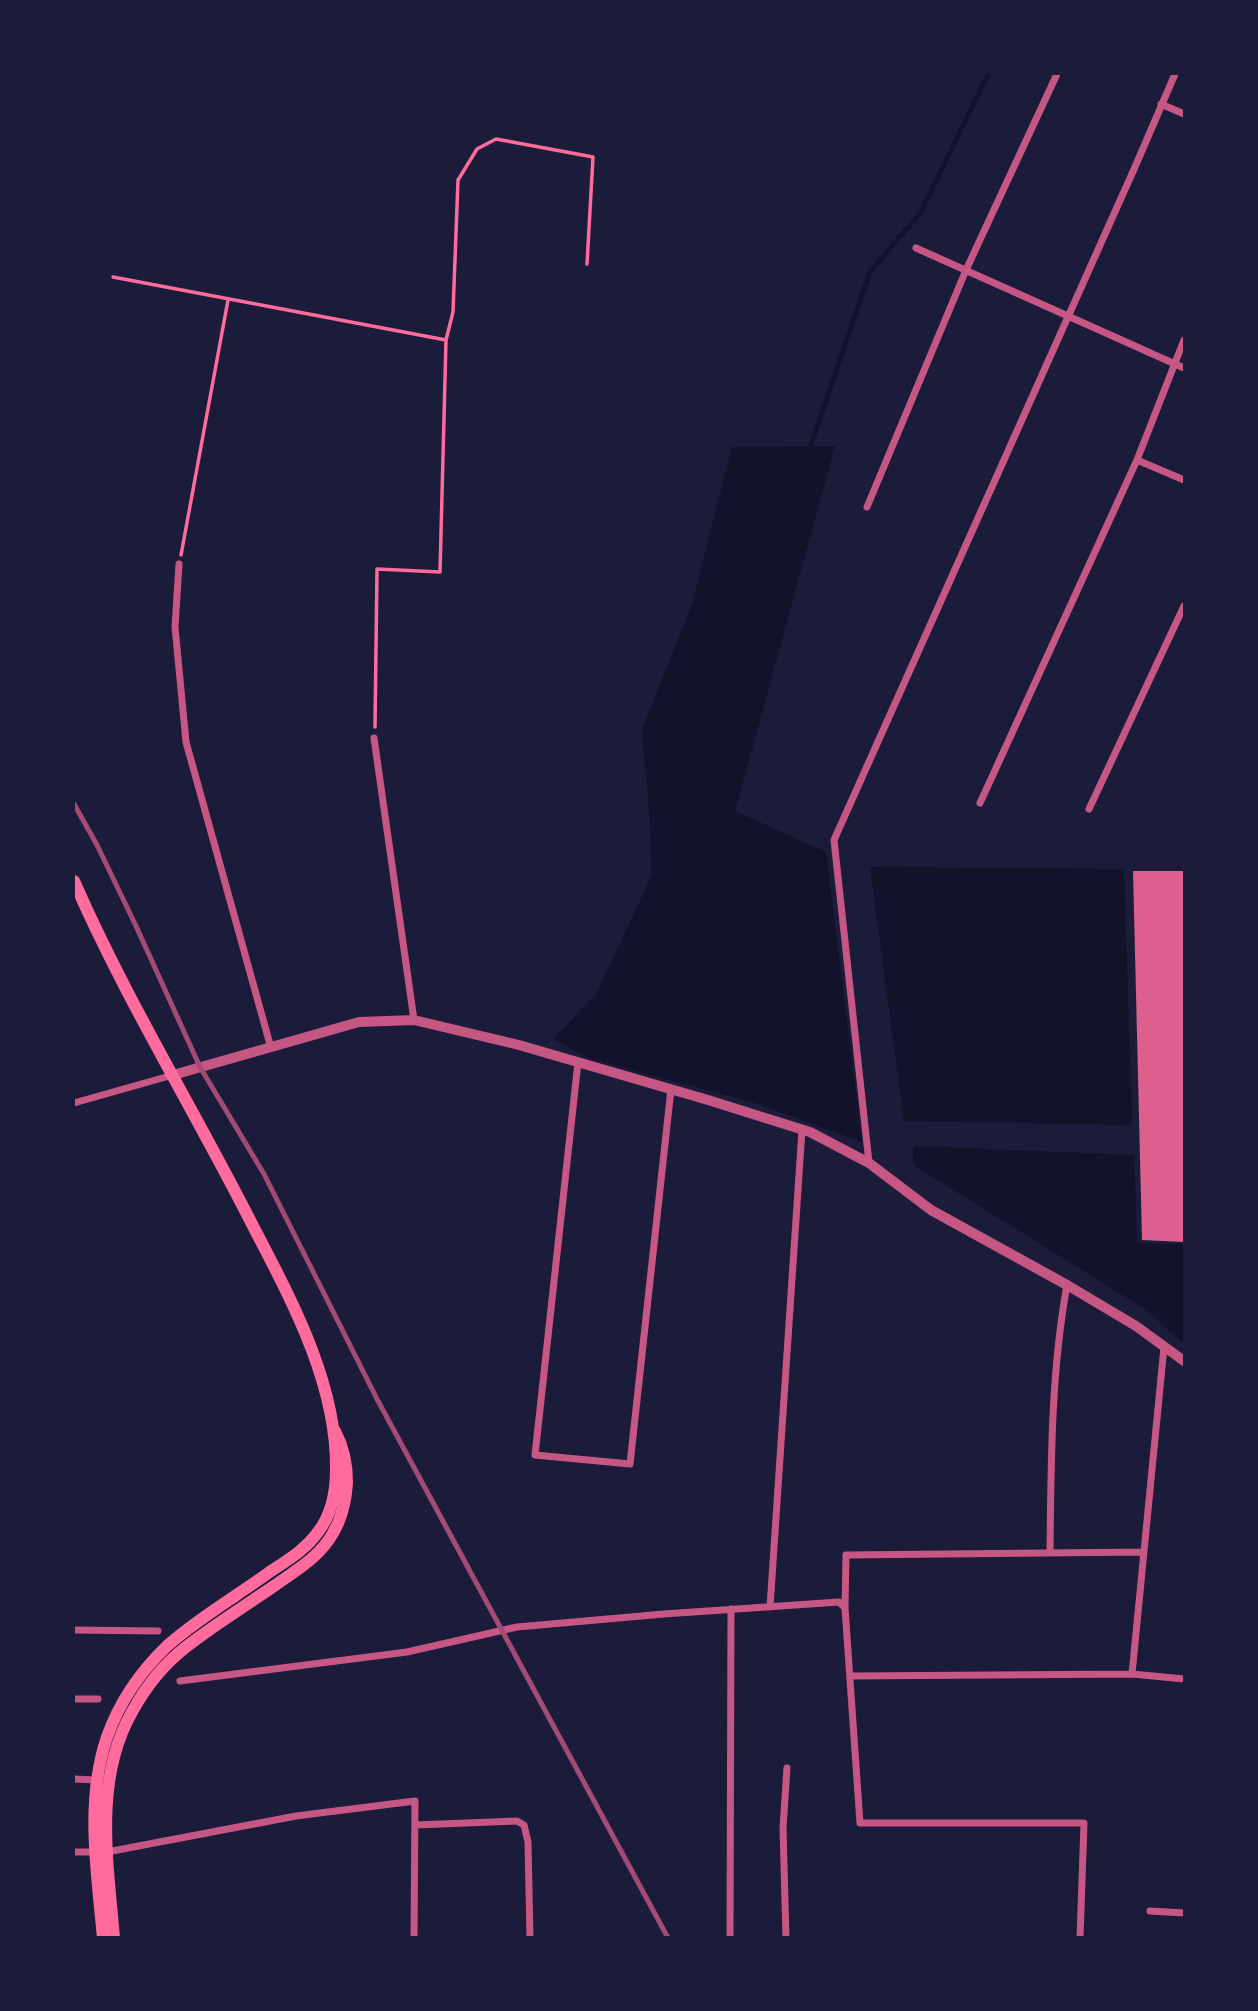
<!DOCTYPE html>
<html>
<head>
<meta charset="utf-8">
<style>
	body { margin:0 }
	#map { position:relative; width:1258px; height:2011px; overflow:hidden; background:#1b1b3a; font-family:"Work Sans",sans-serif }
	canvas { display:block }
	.frame { position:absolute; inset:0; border:75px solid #1b1b3a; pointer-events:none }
</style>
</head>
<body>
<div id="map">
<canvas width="1258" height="2011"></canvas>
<div class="frame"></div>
</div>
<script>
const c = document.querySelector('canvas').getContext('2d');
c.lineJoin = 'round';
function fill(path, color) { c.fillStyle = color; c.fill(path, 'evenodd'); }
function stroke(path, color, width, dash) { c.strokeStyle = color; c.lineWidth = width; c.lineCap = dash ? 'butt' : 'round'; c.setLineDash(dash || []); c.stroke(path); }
const water = new Path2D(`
	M835 446 735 811 826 852 862 1142 755 1103 588 1058 553 1039 596 994 652 875 649 811 642 729 692 604 732 447Z
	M870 867 1124 869 1132 1125 904 1121Z
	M913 1146 1134 1155 1137 1243 1184 1245V1344L1145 1309 913 1165Z`);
const stream = new Path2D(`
	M808 453 870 272 921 212 988 74`);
const building = new Path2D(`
	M1133 871H1184V1242L1142 1240Z`);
const path = new Path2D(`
	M113 277 446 340 440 572 377 569 375 727
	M446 340 453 312 458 180 477 149 496 139 593 157 587 264
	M181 555 228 300`);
const minor = new Path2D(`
	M1161 104 1184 114
	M916 248 1184 368
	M1137 460 1184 480
	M867 507 966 270 1057 74
	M179 564 175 627 186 742 271 1048
	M374 738 414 1020
	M980 803 1137 460 1184 340
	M1089 809 1184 606
	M578 1062 535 1455 630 1464 671 1089
	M74 1103 173 1075
	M869 1163 834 840 1135 167 1175 74
	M1050 1552C1051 1463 1051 1372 1067 1285
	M770 1607 802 1130
	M845 1608 846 1555 1144 1552
	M74 1630 158 1631
	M1132 1674 1164 1347
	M850 1676 1132 1674 1184 1679
	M180 1681 407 1652 517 1627 664 1614 839 1602 845 1608 860 1823H1084L1080 1938
	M74 1699H98
	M74 1779 96 1780
	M415 1825 517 1821 524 1825 528 1842 530 1938
	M74 1852H107L296 1816 415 1801 414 1938
	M1150 1911 1184 1913
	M730 1938 731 1609
	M786 1938 783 1828 787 1768`);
const tertiary = new Path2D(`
	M173 1075 359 1022 414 1020 519 1045 708 1100 810 1132 869 1163 931 1210 1067 1285 1136 1326 1184 1361`);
const primary = new Path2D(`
	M74 881C126 1000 195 1111 254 1228 292 1301 337 1384 336 1469 336 1491 332 1514 318 1532 306 1549 288 1560 271 1571 237 1596 198 1618 167 1646 141 1671 119 1703 107 1737 85 1802 97 1871 103 1938
	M114 1938C108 1864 93 1780 132 1712 145 1688 164 1664 186 1647 214 1625 245 1606 274 1586 295 1571 320 1557 333 1533 342 1518 346 1499 347 1482 347 1463 344 1448 335 1431`);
const rail = new Path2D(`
	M74 804 97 845 136 926 200 1067 264 1174 377 1399 668 1938`);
fill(water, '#12122b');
stroke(stream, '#12122b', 5);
fill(building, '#dd5f8e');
stroke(path, '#ff6b9d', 3.5);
stroke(minor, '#c65784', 7);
stroke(tertiary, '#c65784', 10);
stroke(primary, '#ff6b9d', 12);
stroke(rail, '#a44b75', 5);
</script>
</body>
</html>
